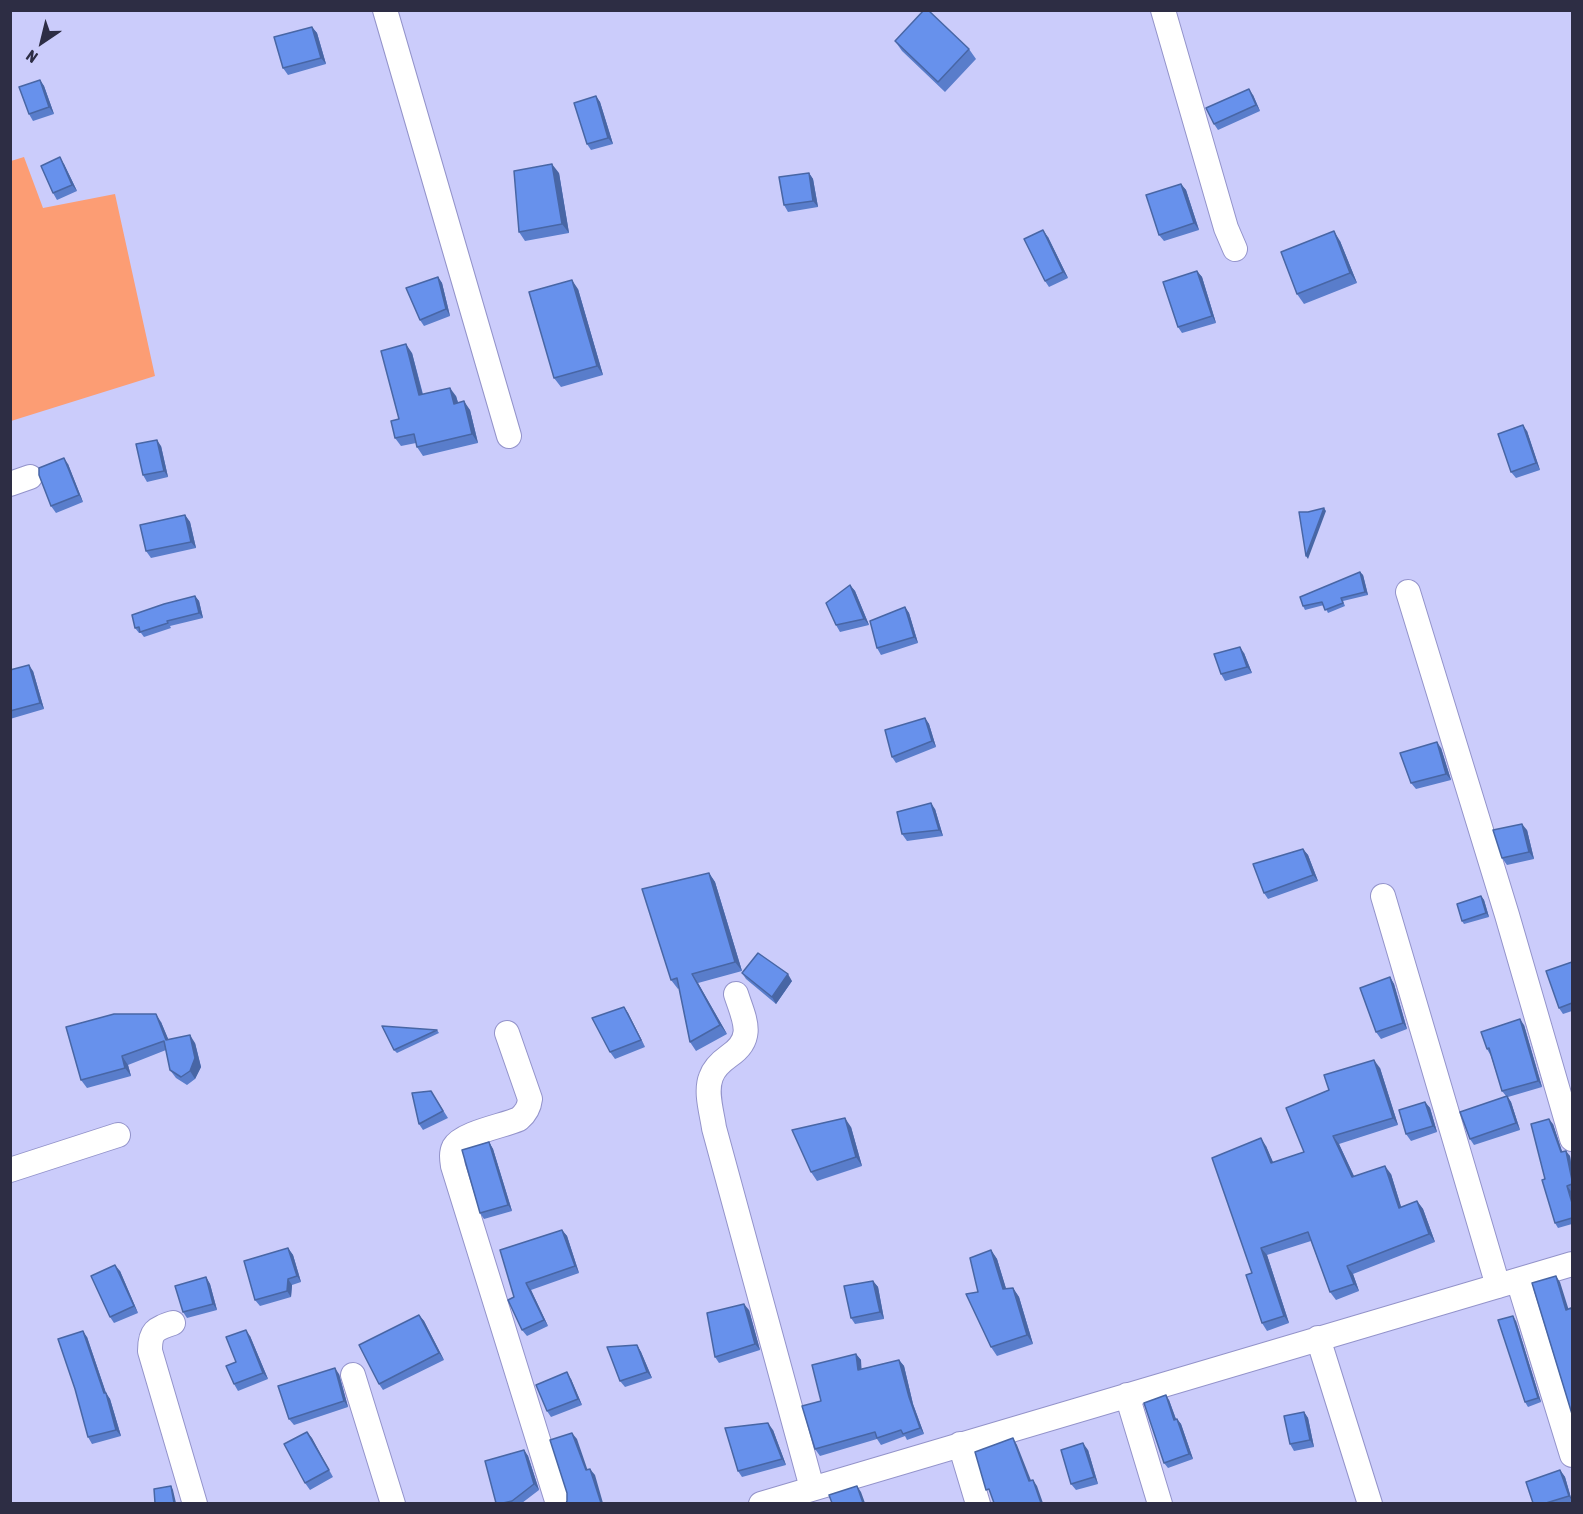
<!DOCTYPE html>
<html>
<head>
<meta charset="utf-8">
<style>
	body { margin:0 }
	#map { position:relative; width:1583px; height:1514px; overflow:hidden; background:#cbccfb; font-family:"Asap Condensed",sans-serif }
	canvas { display:block }
	.frame { position:absolute; inset:0; border:12px solid #2d2d44; pointer-events:none }
	.north { position:absolute; left:12px; top:12px; width:60px; height:60px; -webkit-text-stroke:4px #cbccfb; paint-order:stroke; rotate:215deg; font-size:16px; font-weight:700; line-height:24px; text-align:center; color:#2d2d44 }
	.north::after { content:''; display:block; margin:auto; width:21px; height:27px; background:#2d2d44; clip-path:polygon(50% 0,100% 100%,50% 72%,0 100%) }
</style>
</head>
<body>
<div id="map">
<canvas width="1583" height="1514"></canvas>
<div class="frame"></div>
<div class="north">N</div>
</div>
<script>
const c = document.querySelector('canvas').getContext('2d');
c.lineJoin = 'round';
function fill(path, color) { c.fillStyle = color; c.fill(path, 'evenodd'); }
function stroke(path, color, width, dash) { c.strokeStyle = color; c.lineWidth = width; c.lineCap = dash ? 'butt' : 'round'; c.setLineDash(dash || []); c.stroke(path); }
const green = new Path2D(`
	M24 157 43 208 115 194 155 376 11 421V161Z`);
const minor = new Path2D(`
	M385 10 509 436
	M1163 10 1226 228 1235 249
	M10 484 30 477
	M1408 592 1507 915 1572 1139
	M1383 896 1498 1286
	M736 994C744 1019 756 1038 729 1056 722 1061 714 1068 711 1077 705 1092 712 1113 714 1128L812 1488
	M507 1033 530 1099C529 1108 526 1113 519 1119 503 1126 462 1133 454 1147 451 1153 452 1159 453 1166L558 1504
	M10 1170 118 1135
	M1518 1280 1572 1455
	M173 1323C155 1329 150 1331 150 1351L195 1504
	M1318 1338 1370 1504
	M353 1375 393 1504
	M1127 1395 1160 1504
	M960 1444 978 1504
	M761 1504 1572 1264`);
const wall = new Path2D(`
	M312 27 317 33 326 64 288 75 283 68Z
	M895 41 969 49 976 59 945 92 902 51Z
	M40 80 44 86 54 114 33 121 29 114Z
	M1253 95 1260 111 1218 130 1214 124Z
	M596 96 600 102 613 144 591 150 587 144Z
	M64 164 77 191 57 200 53 193Z
	M559 173 569 233 525 241 519 232Z
	M809 173 813 179 818 207 788 212 784 205Z
	M1181 184 1186 190 1199 230 1164 241 1159 235Z
	M1048 237 1068 278 1049 287 1045 281Z
	M1340 241 1357 283 1304 304 1297 294Z
	M1197 271 1202 277 1216 323 1182 333 1178 327Z
	M438 277 442 283 450 316 424 326 420 320Z
	M578 289 603 375 561 387 554 378Z
	M412 353 423 394 456 396 458 403 470 410 478 443 423 456 417 447 416 443 401 446 395 438Z
	M1527 431 1540 470 1516 478 1511 472Z
	M161 446 168 477 147 482 143 475Z
	M68 464 83 502 56 513 51 506Z
	M185 515 190 522 196 548 151 558 146 551Z
	M1360 572 1363 575 1368 595 1343 601 1345 606 1328 613 1324 605 1305 610 1303 606Z
	M850 585 855 591 869 625 840 632 836 625Z
	M195 596 199 601 203 618 170 626 171 628 144 637 141 633H139L135 628Z
	M905 607 909 613 918 643 881 655 877 648Z
	M1244 653 1252 673 1225 681 1221 674Z
	M10 670 33 671 44 709 10 719Z
	M925 718 929 724 936 747 896 763 892 757Z
	M1441 748 1451 780 1416 789 1411 783Z
	M935 809 943 836 907 841 902 834Z
	M1527 830 1534 859 1507 865 1502 858Z
	M1303 849 1308 855 1318 881 1268 899 1264 893Z
	M709 873 715 882 742 971 698 983 727 1034 696 1051 690 1042 679 988 678 989 671 980Z
	M1481 896 1484 900 1489 917 1464 924 1462 921Z
	M1572 962V1011L1563 1014 1559 1008Z
	M742 973 792 981 776 1004 746 979Z
	M1390 977 1394 984 1407 1029 1381 1039 1376 1032Z
	M624 1007 628 1013 645 1047 615 1059 610 1052Z
	M161 1022 168 1039 195 1043 201 1067 195 1079 187 1085 176 1078 170 1070 166 1050 128 1065 131 1076 87 1088 81 1080Z
	M1524 1025 1542 1087 1508 1097 1511 1102 1520 1130 1474 1145 1470 1139 1506 1096 1502 1091 1491 1056 1487 1049Z
	M437 1030 439 1033 397 1053 394 1050Z
	M1380 1068 1398 1125 1339 1144 1354 1176 1391 1174 1401 1207 1417 1201 1423 1209 1435 1242 1353 1274 1359 1291 1336 1300 1330 1292 1311 1241 1267 1255 1289 1323 1267 1331 1262 1323 1252 1273 1266 1146 1273 1163 1304 1152 1329 1090Z
	M431 1091 448 1118 423 1130 419 1124Z
	M1425 1102 1430 1108 1437 1132 1411 1141 1406 1134Z
	M1553 1124 1562 1152 1570 1156 1572 1169V1190L1571 1191 1572 1197V1224L1558 1228 1555 1223 1545 1179Z
	M851 1127 862 1166 817 1181 811 1172Z
	M489 1142 493 1149 512 1211 484 1219 480 1213Z
	M562 1230 567 1236 579 1273 531 1290 548 1326 527 1336 522 1330 514 1297Z
	M288 1248 293 1255 301 1282 292 1285 291 1297 260 1306 255 1300Z
	M991 1250 997 1259 1006 1289 1013 1288 1019 1297 1033 1344 997 1356 991 1347 978 1292Z
	M120 1271 138 1313 114 1323 110 1317Z
	M206 1277 210 1284 217 1310 187 1318 183 1312Z
	M873 1281 878 1287 884 1319 855 1324 851 1318Z
	M749 1310 760 1350 719 1363 715 1357Z
	M419 1315 424 1321 444 1360 383 1390 379 1384Z
	M1516 1321 1541 1402 1528 1407 1525 1402Z
	M250 1336 268 1379 238 1391 234 1384 236 1362Z
	M87 1337 106 1393 110 1399 121 1436 92 1444 88 1437Z
	M637 1345 641 1352 652 1378 625 1387 620 1381Z
	M856 1354 861 1360V1369L899 1360 904 1366 913 1404 924 1434 907 1440 905 1436 881 1445 877 1439 820 1456 815 1449 821 1401Z
	M339 1374 348 1407 294 1425 289 1419Z
	M571 1379 582 1405 551 1417 547 1411Z
	M1169 1400 1176 1419H1177L1181 1424 1193 1459 1168 1468 1164 1463Z
	M1304 1412 1308 1418 1314 1447 1294 1451 1290 1444Z
	M773 1430 786 1465 742 1477 738 1471Z
	M307 1432 333 1477 310 1490 305 1483Z
	M524 1450 528 1456 539 1490 522 1503H496Z
	M1088 1450 1098 1484 1076 1490 1071 1484Z
	M1560 1470 1565 1477 1572 1502 1569 1503H1533Z`);
const shadedWall = new Path2D(`
	M312 27 317 33 326 64 321 58Z
	M40 80 44 86 54 114 49 107Z
	M1249 89 1253 95 1260 111 1256 105Z
	M596 96 600 102 613 144 608 138Z
	M60 157 64 164 77 191 72 185Z
	M552 164 559 173 569 233 562 224Z
	M809 173 813 179 818 207 813 201Z
	M1181 184 1186 190 1199 230 1194 223Z
	M1043 230 1048 237 1068 278 1063 272Z
	M1334 231 1340 241 1357 283 1350 273Z
	M1197 271 1202 277 1216 323 1212 316Z
	M438 277 442 283 450 316 446 309Z
	M572 280 578 289 603 375 597 366Z
	M406 344 412 353 425 404 419 395Z
	M450 388 456 396 461 412 454 404Z
	M464 401 470 410 478 443 472 434Z
	M1523 425 1527 431 1540 470 1536 463Z
	M157 440 161 446 168 477 164 471Z
	M64 458 68 464 83 502 79 495Z
	M1324 508 1326 511 1308 559 1306 556Z
	M185 515 190 522 196 548 191 542Z
	M1360 572 1363 575 1368 595 1365 592Z
	M850 585 855 591 869 625 864 619Z
	M195 596 199 601 203 618 199 613Z
	M905 607 909 613 918 643 914 637Z
	M1240 647 1244 653 1252 673 1247 667Z
	M29 665 33 671 44 709 40 703Z
	M925 718 929 724 936 747 932 741Z
	M1437 742 1441 748 1451 780 1446 774Z
	M931 803 935 809 943 836 939 830Z
	M1522 824 1527 830 1534 859 1529 852Z
	M1303 849 1308 855 1318 881 1313 875Z
	M709 873 715 882 742 971 735 962Z
	M1481 896 1484 900 1489 917 1486 913Z
	M692 974 698 983 727 1034 720 1025Z
	M788 974 792 981 776 1004 772 997Z
	M1390 977 1394 984 1407 1029 1403 1023Z
	M624 1007 628 1013 645 1047 641 1040Z
	M156 1014 161 1022 172 1048 166 1040Z
	M1520 1019 1524 1025 1542 1087 1538 1081Z
	M190 1035 195 1043 201 1067 195 1079 190 1071Z
	M122 1056 128 1065 131 1076 125 1068Z
	M1374 1060 1380 1068 1398 1125 1393 1118Z
	M1507 1096 1511 1102 1520 1130 1516 1123Z
	M1425 1102 1430 1108 1437 1132 1433 1126Z
	M845 1118 851 1127 862 1166 856 1157Z
	M1549 1119 1553 1124 1564 1157 1561 1152Z
	M1333 1136 1339 1144 1358 1185 1352 1177Z
	M1261 1138 1266 1146 1277 1171 1271 1163Z
	M489 1142 493 1149 512 1211 508 1205Z
	M1566 1151 1570 1156 1572 1169V1180Z
	M1385 1166 1391 1174 1404 1216 1399 1208Z
	M1567 1186 1571 1191 1572 1197V1203Z
	M1417 1201 1423 1209 1435 1242 1429 1234Z
	M562 1230 567 1236 579 1273 575 1266Z
	M288 1248 293 1255 301 1282 297 1276Z
	M1261 1248 1267 1255 1289 1323 1284 1316Z
	M991 1250 997 1259 1009 1298 1003 1289Z
	M115 1265 120 1271 138 1313 134 1306Z
	M1347 1266 1353 1274 1359 1291 1354 1284Z
	M1556 1276 1560 1282 1571 1317 1566 1310Z
	M206 1277 210 1284 217 1310 213 1304Z
	M288 1279 292 1285 291 1297 287 1291Z
	M873 1281 878 1287 884 1319 880 1312Z
	M526 1283 531 1290 548 1326 544 1320Z
	M1013 1288 1019 1297 1033 1344 1027 1335Z
	M744 1304 749 1310 760 1350 755 1344Z
	M419 1315 424 1321 444 1360 439 1353Z
	M1513 1316 1516 1321 1541 1402 1538 1398Z
	M246 1330 250 1336 268 1379 263 1373Z
	M83 1331 87 1337 106 1393 110 1399 121 1436 116 1430Z
	M637 1345 641 1352 652 1378 647 1372Z
	M856 1354 861 1360 862 1376 858 1370Z
	M899 1360 904 1366 913 1404 924 1434 920 1428 909 1397Z
	M335 1368 339 1374 348 1407 344 1401Z
	M567 1372 571 1379 582 1405 578 1399Z
	M1166 1395 1169 1400 1178 1425 1174 1420Z
	M1304 1412 1308 1418 1314 1447 1310 1440Z
	M1177 1419 1181 1424 1193 1459 1189 1454Z
	M768 1423 773 1430 786 1465 782 1459Z
	M307 1432 312 1438 333 1477 329 1470Z
	M572 1433 577 1439 590 1477 586 1470Z
	M1013 1438 1017 1445 1034 1488 1029 1481Z
	M1083 1443 1088 1450 1098 1484 1094 1477Z
	M524 1450 528 1456 539 1490 534 1484Z
	M590 1469 595 1475 603 1503H601Z
	M1560 1470 1565 1477 1572 1501 1569 1496Z
	M1033 1480 1037 1486 1043 1503H1041Z
	M171 1486 173 1490 176 1503H174Z
	M857 1486 861 1492 865 1503H863Z`);
const building = new Path2D(`
	M924 10H928L969 49 938 82 895 41Z
	M312 27 321 58 283 68 274 37Z
	M40 80 49 107 29 114 19 87Z
	M1249 89 1256 105 1214 124 1206 108Z
	M596 96 608 138 587 144 574 103Z
	M60 157 72 185 53 193 41 166Z
	M552 164 562 224 519 232 514 171Z
	M809 173 813 201 784 205 779 177Z
	M1181 184 1194 223 1159 235 1146 195Z
	M1043 230 1063 272 1045 281 1024 239Z
	M1334 231 1350 273 1297 294 1281 252Z
	M1197 271 1212 316 1178 327 1163 282Z
	M438 277 446 309 420 320 406 288Z
	M572 280 597 366 554 378 529 292Z
	M406 344 419 395 450 388 454 404 464 401 472 434 417 447 414 434 395 438 391 421 399 419 381 351Z
	M1523 425 1536 463 1511 472 1498 434Z
	M157 440 164 471 143 475 136 444Z
	M64 458 79 495 51 506 39 475V468Z
	M1324 508 1306 556 1299 512H1308Z
	M185 515 191 542 146 551 140 525Z
	M1360 572 1365 592 1341 598 1343 603 1325 610 1322 602 1303 606 1300 597Z
	M850 585 864 619 836 625 826 603Z
	M195 596 199 613 167 621 168 623 140 632 139 627 135 628 132 615 164 604Z
	M905 607 914 637 877 648 870 621Z
	M1240 647 1247 667 1221 674 1214 654Z
	M29 665 40 703 10 711V670Z
	M925 718 932 741 892 757 885 730Z
	M1437 742 1446 774 1411 783 1400 753Z
	M931 803 939 830 902 834 897 812Z
	M1522 824 1529 852 1502 858 1493 830Z
	M1303 849 1313 875 1264 893 1253 864Z
	M709 873 735 962 692 974 720 1025 690 1042 677 978 671 980 642 889Z
	M1481 896 1486 913 1462 921 1457 904Z
	M758 953 788 974 772 997 742 973Z
	M1572 962V1003L1559 1008 1546 971Z
	M1390 977 1403 1023 1376 1032 1360 988Z
	M624 1007 641 1040 610 1052 592 1018Z
	M114 1014H156L166 1040 190 1035 195 1058 190 1071 181 1077 170 1070 164 1041 122 1056 125 1068 81 1080 66 1027Z
	M1520 1019 1538 1081 1502 1091 1489 1048 1487 1049 1481 1032Z
	M382 1026 437 1030 394 1050Z
	M1374 1060 1393 1118 1333 1136 1352 1177 1385 1166 1399 1208 1417 1201 1429 1234 1347 1266 1354 1284 1330 1292 1308 1232 1261 1248 1284 1316 1262 1323 1246 1275 1252 1273 1212 1158 1261 1138 1271 1163 1304 1152 1286 1108 1329 1090 1324 1075Z
	M431 1091 443 1111 419 1124 412 1093Z
	M1507 1096 1516 1123 1470 1139 1460 1112Z
	M1425 1102 1433 1126 1406 1134 1399 1110Z
	M845 1118 856 1157 811 1172 792 1130Z
	M1549 1119 1561 1152 1566 1151 1572 1180V1184L1567 1186 1572 1203V1218L1555 1223 1542 1180 1545 1179 1531 1124Z
	M489 1142 508 1205 480 1213 462 1150Z
	M562 1230 575 1266 526 1283 544 1320 522 1330 508 1300 514 1297 500 1250Z
	M288 1248 297 1276 288 1279 287 1291 255 1300 244 1261Z
	M991 1250 1003 1289 1013 1288 1027 1335 991 1347 966 1294 978 1292 970 1258Z
	M115 1265 134 1306 110 1317 91 1276Z
	M1556 1276 1566 1310 1571 1308 1572 1311V1414L1532 1283Z
	M206 1277 213 1304 183 1312 175 1286Z
	M873 1281 880 1312 851 1318 844 1286Z
	M744 1304 755 1344 715 1357 707 1313Z
	M419 1315 439 1353 379 1384 359 1345Z
	M1513 1316 1538 1398 1525 1402 1498 1320Z
	M246 1330 263 1373 234 1384 226 1366 236 1362 226 1337Z
	M83 1331 104 1393H106L116 1430 88 1437 75 1389 58 1339Z
	M637 1345 647 1372 620 1381 607 1347Z
	M856 1354 858 1370 899 1360 909 1397 920 1428 903 1434 901 1430 877 1438 875 1432 815 1449 802 1406 821 1401 812 1365Z
	M335 1368 344 1401 289 1419 278 1386Z
	M567 1372 578 1399 547 1411 536 1385Z
	M1166 1395 1174 1420 1177 1419 1189 1454 1164 1463 1144 1403Z
	M1304 1412 1310 1440 1290 1444 1284 1416Z
	M768 1423 782 1459 738 1471 725 1428Z
	M307 1432 329 1470 305 1483 284 1444Z
	M572 1433 586 1470 590 1469 601 1503H566L567 1501V1493L550 1440Z
	M1013 1438 1029 1481 1033 1480 1041 1503H994L989 1489 986 1490 975 1452Z
	M1083 1443 1094 1477 1071 1484 1061 1450Z
	M524 1450 534 1484 512 1501 503 1503H496L485 1461Z
	M1560 1470 1569 1496 1546 1503H1533L1526 1482Z
	M171 1486 174 1503H155L154 1489Z
	M857 1486 863 1503H832L829 1495Z`);
fill(green, '#fc9d74');
stroke(minor, '#9393ca', 26);
stroke(minor, '#fff', 24);
fill(wall, '#597dcb');
fill(shadedWall, '#4866a5');
fill(building, '#6791ec');
stroke(building, '#4866a5', 1.5);
</script>
</body>
</html>
